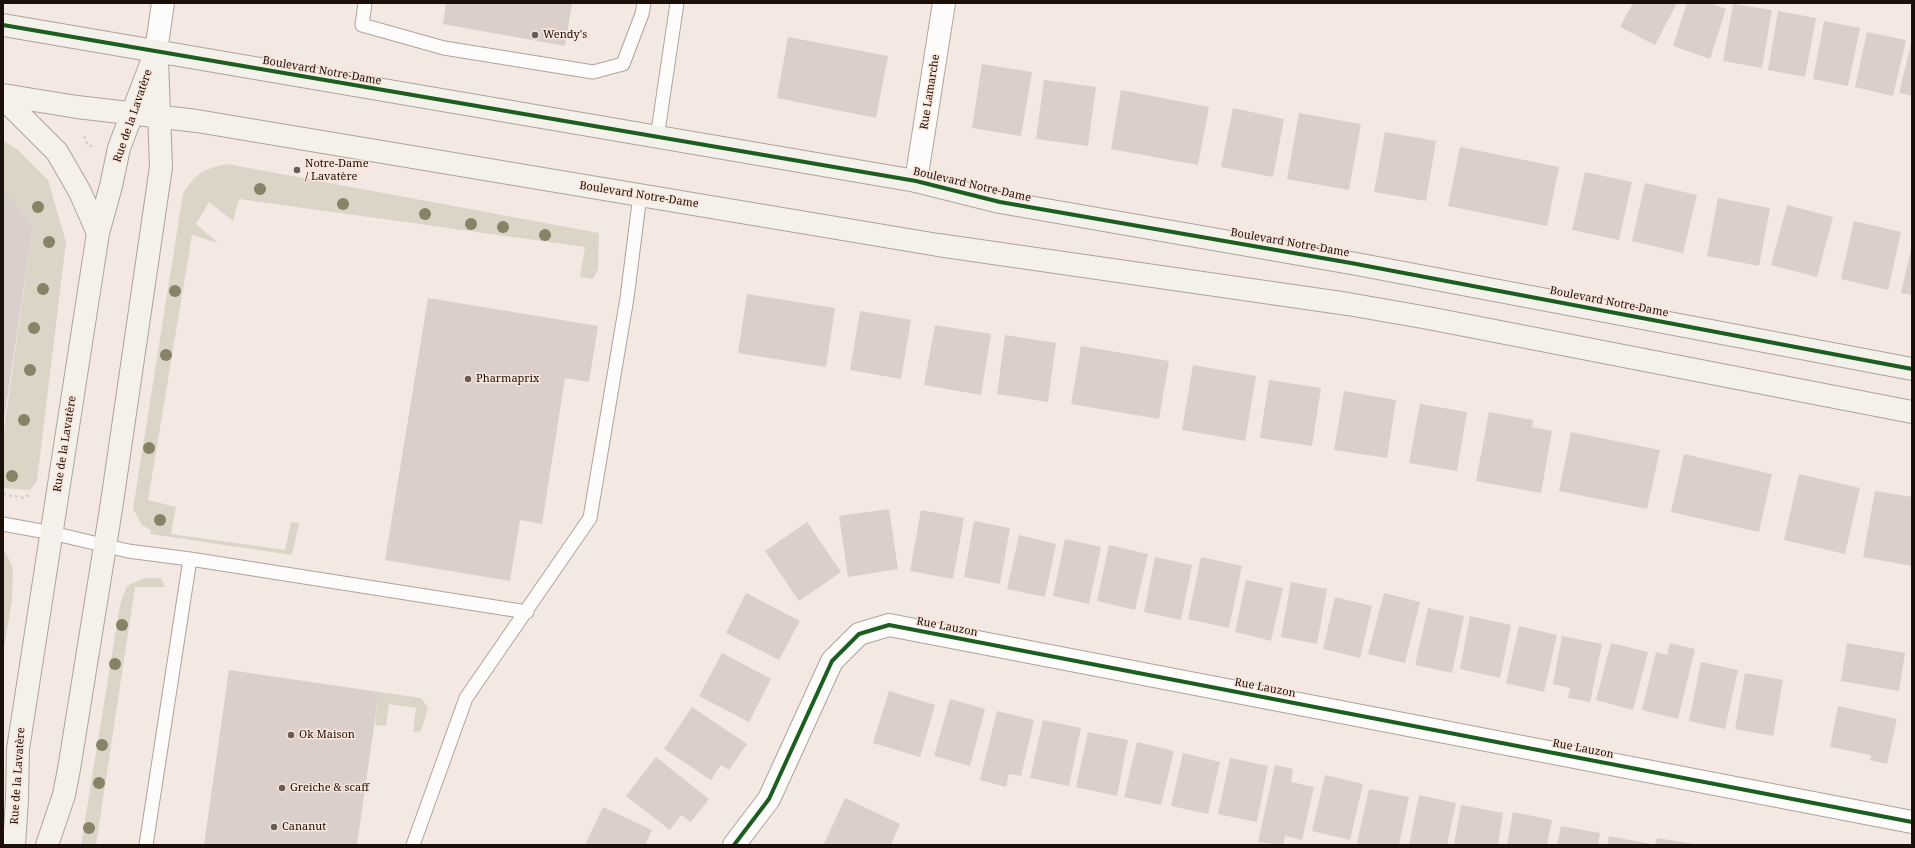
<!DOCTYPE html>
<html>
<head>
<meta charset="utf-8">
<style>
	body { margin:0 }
	#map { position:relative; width:1915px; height:848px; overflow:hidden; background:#f3e8e2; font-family:"Noto Serif",serif }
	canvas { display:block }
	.frame { position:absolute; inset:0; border:4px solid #1a0f09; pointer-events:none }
</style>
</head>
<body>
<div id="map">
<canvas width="1915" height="848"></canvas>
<div class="frame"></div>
</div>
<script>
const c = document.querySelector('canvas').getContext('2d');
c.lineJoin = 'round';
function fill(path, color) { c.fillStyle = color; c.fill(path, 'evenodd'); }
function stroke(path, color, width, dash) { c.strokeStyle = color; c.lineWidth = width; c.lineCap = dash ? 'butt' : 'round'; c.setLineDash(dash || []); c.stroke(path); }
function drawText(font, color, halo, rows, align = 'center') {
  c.font = font + ' "Noto Serif",serif'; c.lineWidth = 3; c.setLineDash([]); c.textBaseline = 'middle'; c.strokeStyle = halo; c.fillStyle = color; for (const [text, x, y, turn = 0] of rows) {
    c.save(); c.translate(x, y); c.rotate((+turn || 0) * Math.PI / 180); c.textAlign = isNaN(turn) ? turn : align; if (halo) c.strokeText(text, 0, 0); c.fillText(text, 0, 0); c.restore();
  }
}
const green = new Path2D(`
	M3 141 17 149 48 180 66 242 37 481 30 490 3 488V436L33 226 3 187Z
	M227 164 599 233 598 269 593 279 580 277 585 247 239 199 233 221 209 202 196 224 218 243 192 235 148 500 176 507 171 534 285 550 291 522 299 523 292 555 150 534 151 530 142 525 133 509 183 194C196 173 203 169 227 164Z
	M3 551H5L13 568 12 600 3 654Z
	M144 578H161L165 587H135L96 845H81L120 605 127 586Z
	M379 692 421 698 428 708 421 731 413 732 416 708 389 704 386 726 375 725Z`);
const building = new Path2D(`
	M446 3H572L565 46 443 24Z
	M1633 3H1677L1655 45 1620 27Z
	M1687 3H1710L1726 9 1710 59 1673 46Z
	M1733 4 1772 10 1762 68 1723 61Z
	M1778 11 1816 18 1805 77 1768 70Z
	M1824 21 1860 28 1848 86 1813 79Z
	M1867 32 1906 40 1893 96 1855 87Z
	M788 37 888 56 876 118 777 98Z
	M1911 44H1912V96L1899 93Z
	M982 64 1032 72 1021 136 972 128Z
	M1044 80 1096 87 1088 146 1036 139Z
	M1121 90 1209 107 1198 165 1111 149Z
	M1233 108 1284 119 1273 177 1221 167Z
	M1299 113 1361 124 1349 190 1287 179Z
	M1385 132 1436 141 1426 201 1374 192Z
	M1460 147 1559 167 1547 226 1448 206Z
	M1585 172 1632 182 1619 240 1572 230Z
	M1645 183 1697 195 1683 253 1632 241Z
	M3 187 33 226 4 420H3Z
	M1718 198 1770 208 1759 266 1707 256Z
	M1787 205 1833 217 1817 277 1771 265Z
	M1854 221 1901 232 1888 290 1841 279Z
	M1912 245V295L1901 293Z
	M747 294 835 308 826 367 738 353Z
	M428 298 598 326 589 382 565 378 542 524 520 520 510 581 385 560Z
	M860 311 911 320 901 379 850 370Z
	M935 325 991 334 981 395 924 385Z
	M1005 335 1056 343 1048 402 997 394Z
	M1081 346 1169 361 1159 419 1071 404Z
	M1193 365 1256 376 1245 441 1182 430Z
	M1269 380 1321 388 1312 446 1260 438Z
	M1344 391 1396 400 1387 458 1334 450Z
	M1420 404 1467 412 1457 471 1409 463Z
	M1489 412 1533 420 1532 427 1552 431 1541 493 1476 481Z
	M1571 432 1660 450 1647 509 1559 491Z
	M1684 454 1772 474 1759 532 1671 512Z
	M1799 474 1860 488 1845 554 1784 540Z
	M1875 491 1912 497V566L1863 557Z
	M889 509 898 569 848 577 839 516Z
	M921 510 964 518 953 579 910 571Z
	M974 521 1010 528 1000 584 964 577Z
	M807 522 841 572 799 601 765 551Z
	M1019 535 1056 544 1045 597 1007 589Z
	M1065 539 1101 547 1089 604 1053 596Z
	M1109 545 1148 554 1135 610 1097 601Z
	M1155 557 1192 565 1181 620 1144 612Z
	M1201 557 1242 566 1229 628 1188 619Z
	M1246 580 1283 588 1271 641 1235 632Z
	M1291 582 1327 589 1317 644 1281 637Z
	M746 593 800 621 779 660 726 633Z
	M1384 593 1420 602 1405 663 1368 654Z
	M1335 597 1372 606 1360 658 1323 649Z
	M1428 608 1464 616 1452 673 1415 665Z
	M1470 616 1511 625 1500 678 1460 669Z
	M1519 626 1557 635 1544 692 1506 683Z
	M1562 636 1602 644 1590 702 1568 698 1570 688 1553 684Z
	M1611 643 1648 652 1633 710 1596 700Z
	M1670 643 1695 649 1678 719 1642 710 1656 652 1667 655Z
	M1847 643 1905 653 1899 691 1841 681Z
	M722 653 771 679 749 722 699 696Z
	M1701 662 1738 670 1725 729 1689 721Z
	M229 670 379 692 357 845H204Z
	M1745 673 1783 680 1773 736 1735 729Z
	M889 691 935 705 920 757 873 743Z
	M950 699 985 709 970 766 934 756Z
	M1838 706 1897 719 1887 764 1870 760 1871 755 1830 747Z
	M692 707 747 744 729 770 721 765 711 780 664 749Z
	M997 711 1034 720 1021 776 1009 774 1006 787 980 780Z
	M1043 720 1081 728 1069 786 1030 778Z
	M1088 732 1128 740 1117 796 1076 787Z
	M1137 742 1174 751 1161 805 1124 797Z
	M1183 753 1220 762 1208 814 1171 806Z
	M656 757 709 799 691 822 681 815 670 830 626 796Z
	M1230 758 1268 766 1257 822 1218 814Z
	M1275 765 1293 769 1291 782 1314 787 1302 840 1285 836 1283 845 1258 842Z
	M1325 775 1363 784 1350 840 1312 831Z
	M1369 789 1409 797 1399 845H1368L1357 843Z
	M1419 795 1456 803 1447 845H1409Z
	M845 798 900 824 891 845 824 844Z
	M1461 805 1503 813 1498 845H1454Z
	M603 807 652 830 645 845H585Z
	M1513 812 1552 820 1547 845H1507Z
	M1561 826 1600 833 1598 845H1557Z
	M1609 836 1651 844V845H1607Z
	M1657 838 1694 844V845H1655Z`);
const path = new Path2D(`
	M84 136 88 146H92
	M3 494 24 498 29 495`);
const lane = new Path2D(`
	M365 3 362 25 444 48 593 72 623 64 642 14 644 3
	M657 138 677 3
	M3 524 52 533 128 551 190 559 527 612
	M146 845 190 559
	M413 845 466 698 590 518 627 298 640 195`);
const street = new Path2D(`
	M156 51 163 3
	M916 181 944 3
	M734 845 769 799 832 661 859 634 889 625 1912 822`);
const secondary = new Path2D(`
	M3 25 916 181 1000 202 1351 263 1912 369
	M3 95 77 107 197 121 938 245 1348 304 1428 318 1912 412
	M3 98 57 152 80 192 98 233
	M14 845 17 800 18 749 98 233 111 186 119 148 156 51
	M47 845 64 795 69 769 111 509 161 167 157 60`);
const cycleway = new Path2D(`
	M3 25 916 181 1000 202 1351 263 1912 369
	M734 845 769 799 832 661 859 634 889 625 1912 822`);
const trees = [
	[260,189],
	[343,204],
	[38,207],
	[425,214],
	[471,224],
	[503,227],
	[545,235],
	[49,242],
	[43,289],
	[175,291],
	[34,328],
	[166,355],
	[30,370],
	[24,420],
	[149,448],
	[12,476],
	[160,520],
	[122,625],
	[115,664],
	[102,745],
	[99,783],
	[89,828]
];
const markers = [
	[535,35,4,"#665b55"],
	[297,170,4,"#665b55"],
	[468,379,4,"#665b55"],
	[291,735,4,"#665b55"],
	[282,788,4,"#665b55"],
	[274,827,4,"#665b55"]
];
const poiNames = [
	["Wendy's",543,35],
	["Notre-Dame",305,164],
	["/ Lavatère",305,177],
	["Pharmaprix",476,379],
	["Ok Maison",299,735],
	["Greiche & scaff",290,788],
	["Cananut",282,827]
];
const streetNames = [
	["Boulevard Notre-Dame",322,71,10],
	["Rue Lamarche",930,92,-81],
	["Rue de la Lavatère",133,116,-71],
	["Boulevard Notre-Dame",972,185,13],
	["Boulevard Notre-Dame",639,195,9],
	["Boulevard Notre-Dame",1290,243,10],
	["Boulevard Notre-Dame",1609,302,11],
	["Rue de la Lavatère",65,444,-81],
	["Rue Lauzon",947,627,11],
	["Rue Lauzon",1265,688,11],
	["Rue Lauzon",1583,749,11],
	["Rue de la Lavatère",18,776,-86]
];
fill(green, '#dbd5c7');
fill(building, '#dbcfcc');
stroke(lane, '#aea39d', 15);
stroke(street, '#aea39d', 24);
stroke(secondary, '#aea39d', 24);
stroke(path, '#d4d0ce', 2.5, [3, 3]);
stroke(lane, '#fdfcfb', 13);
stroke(street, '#fdfcfb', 22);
stroke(secondary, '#f4f0ea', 22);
stroke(cycleway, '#1b5e20', 4);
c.fillStyle = '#888267';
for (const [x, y] of trees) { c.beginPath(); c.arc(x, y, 6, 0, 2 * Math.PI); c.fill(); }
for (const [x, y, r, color] of markers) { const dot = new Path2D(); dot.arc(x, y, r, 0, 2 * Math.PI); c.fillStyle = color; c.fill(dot); stroke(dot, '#fae6db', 1.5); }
drawText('11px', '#1a0f09', '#fae6db', poiNames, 'left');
drawText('11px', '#1a0f09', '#fae6db', streetNames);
</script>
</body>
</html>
